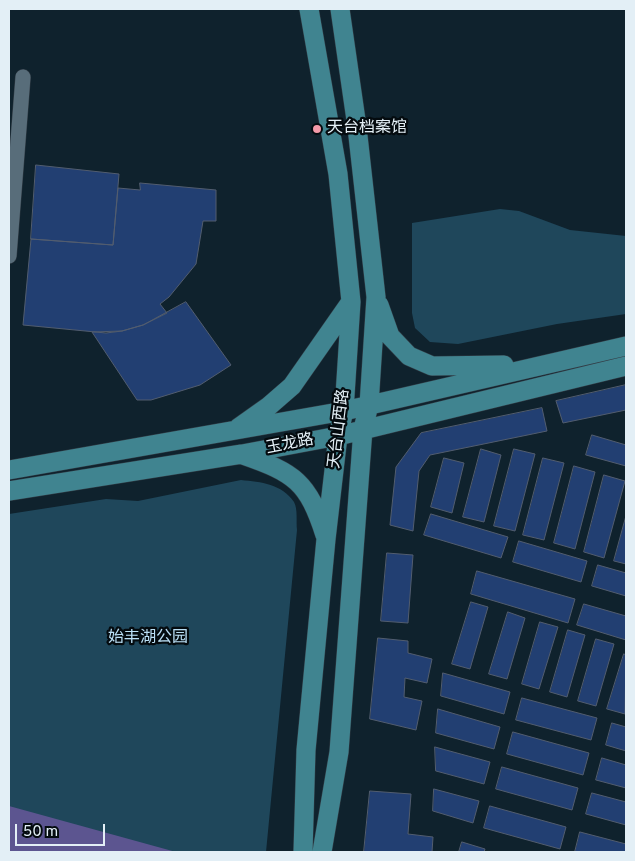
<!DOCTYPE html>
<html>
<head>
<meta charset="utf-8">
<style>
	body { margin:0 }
	#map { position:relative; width:635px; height:861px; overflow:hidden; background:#0f222d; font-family:Overpass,sans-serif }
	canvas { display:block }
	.frame { position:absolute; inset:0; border:10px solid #e3eff6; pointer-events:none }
	.scale { position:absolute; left:15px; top:824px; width:90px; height:22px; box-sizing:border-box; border:2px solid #e3eff6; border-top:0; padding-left:6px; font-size:15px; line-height:18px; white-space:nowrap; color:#e3eff6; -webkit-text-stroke:4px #040b0f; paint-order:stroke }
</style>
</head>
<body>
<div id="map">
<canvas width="635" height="861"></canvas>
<div class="frame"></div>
<div class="scale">50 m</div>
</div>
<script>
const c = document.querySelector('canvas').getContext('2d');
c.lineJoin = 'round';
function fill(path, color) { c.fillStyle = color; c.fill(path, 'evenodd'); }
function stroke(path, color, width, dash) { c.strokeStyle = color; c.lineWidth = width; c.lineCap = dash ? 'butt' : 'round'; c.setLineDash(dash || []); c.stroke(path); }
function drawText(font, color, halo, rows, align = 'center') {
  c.font = font + ' Overpass,"Noto Sans SC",sans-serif'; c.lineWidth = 4.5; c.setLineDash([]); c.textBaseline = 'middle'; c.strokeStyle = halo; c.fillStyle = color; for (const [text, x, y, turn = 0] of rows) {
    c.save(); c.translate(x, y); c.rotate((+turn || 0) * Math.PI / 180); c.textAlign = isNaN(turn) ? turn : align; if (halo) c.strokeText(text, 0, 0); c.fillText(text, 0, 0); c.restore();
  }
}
const green = new Path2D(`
	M500 209 519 211 570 230 626 236V314L557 324 458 344 430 342 415 328 412 313V223Z
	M241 480C261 482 282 484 294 502 298 509 296 522 297 530L266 852H9V514L106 499 138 501Z`);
const water = new Path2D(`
	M9 806 176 852H9Z`);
const building = new Path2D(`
	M36 165 119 174 113 245 31 239Z
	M140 183 216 190V221H203L196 264 169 297 160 304 167 313 143 325 122 331 106 333 23 325 31 239 113 245 118 188 140 190Z
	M186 302 231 365 200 385 151 400H137L92 332 122 331 143 325Z
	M626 385V410L563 423 556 401Z
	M542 408 547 431 430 455 419 471 413 531 390 525 396 467 421 433Z
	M592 435 626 445V466L586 455Z
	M481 449 501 455 484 522 463 517Z
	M514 449 535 454 515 531 494 526Z
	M444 458 464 463 452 513 431 507Z
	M543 458 564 463 544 540 523 535Z
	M574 466 595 472 575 549 554 543Z
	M604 475 625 481 604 558 584 552Z
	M431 514 508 537 501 558 424 535Z
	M626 516V564L614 561Z
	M519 541 587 561 581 582 513 562Z
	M387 553 413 555 408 623 381 621Z
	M598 565 626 573V596L592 586Z
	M477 571 575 599 568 623 471 594Z
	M471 602 488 607 470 669 452 664Z
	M584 604 626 616V640L577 625Z
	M508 612 525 618 507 679 489 674Z
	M540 622 558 627 539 689 522 684Z
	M568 630 585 635 567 697 550 692Z
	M378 638 408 641V653L432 659 427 683 405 678 404 697 422 701 416 730 370 719Z
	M596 639 614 644 596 706 578 701Z
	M624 654 626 655 625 714 607 709Z
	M443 673 510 692 504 714 441 696Z
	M522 698 597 718 591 740 516 720Z
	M438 709 500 727 494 749 436 733Z
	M612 723 626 727V751L606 745Z
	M513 732 589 753 583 775 507 754Z
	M435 747 490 762 484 784 436 771Z
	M602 758 626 765V788L596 780Z
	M502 767 578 788 572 810 496 789Z
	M434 789 479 801 473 823 433 811Z
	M370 791 411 794 408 834 433 837 432 852H364Z
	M592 793 626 802V825L586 814Z
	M490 806 566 827 560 849 484 828Z
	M580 832 626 844V852H575Z
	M462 842 485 849 484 852H459Z`);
const minor = new Path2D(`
	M9 256 23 77`);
const major = new Path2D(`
	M379 305 390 336 409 356 432 366 504 365
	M238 428 269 406 292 386 350 303
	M243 455C295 473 308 482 325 535
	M9 470 344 411 626 346
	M9 491 242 454 338 436 626 366
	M303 852 306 750 326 539 338 436 344 411 351 302 338 174 309 9
	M322 852 339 752 363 429 369 405 376 297 357 127 340 9`);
const markers = [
	[317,129,5,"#f39aa9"]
];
const poiNames = [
	["天台档案馆",327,129]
];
const streetNames = [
	["天台山西路",340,429,-83],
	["玉龙路",290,445,-11]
];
const parkNames = [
	["始丰湖公园",148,639]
];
fill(green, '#1f475b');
fill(water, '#5c5590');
fill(building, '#223f72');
stroke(building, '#525d6f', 1);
stroke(minor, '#323d46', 16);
stroke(major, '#323d46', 20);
stroke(minor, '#586d7a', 15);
stroke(major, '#408490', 19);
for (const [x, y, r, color] of markers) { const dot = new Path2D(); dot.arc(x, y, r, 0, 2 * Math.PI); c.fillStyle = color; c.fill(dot); stroke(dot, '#040b0f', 2); }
drawText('16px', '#e3eff6', '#040b0f', poiNames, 'left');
drawText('16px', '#e3eff6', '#040b0f', streetNames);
drawText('16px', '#bbe0f6', '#040b0f', parkNames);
</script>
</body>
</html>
